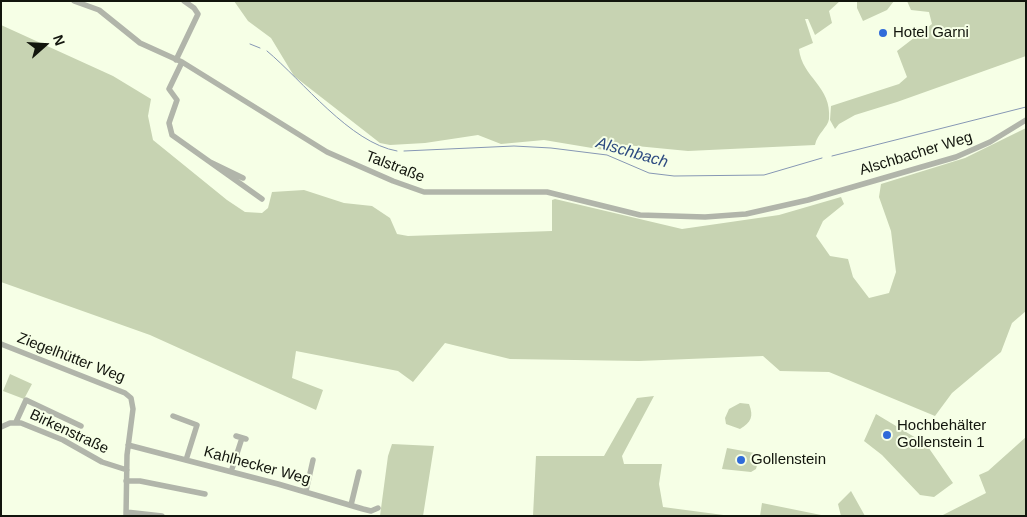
<!DOCTYPE html>
<html>
<head>
<meta charset="utf-8">
<style>
	body { margin:0 }
	#map { position:relative; width:1027px; height:517px; overflow:hidden; background:#f6ffe6; font-family:Helvetica,sans-serif }
	canvas { display:block }
	.frame { position:absolute; inset:0; border:2px solid #12150d; pointer-events:none }
	.north { position:absolute; left:20px; top:20px; width:50px; height:50px; -webkit-text-stroke:4px #f6ffe6; paint-order:stroke; rotate:71deg; font-size:14px; font-weight:700; line-height:20px; text-align:center; color:#12150d }
	.north::after { content:''; display:block; margin:auto; width:18px; height:22px; background:#12150d; clip-path:polygon(50% 0,100% 100%,50% 72%,0 100%) }
</style>
</head>
<body>
<div id="map">
<canvas width="1027" height="517"></canvas>
<div class="frame"></div>
<div class="north">N</div>
</div>
<script>
const c = document.querySelector('canvas').getContext('2d');
c.lineJoin = 'round';
function fill(path, color) { c.fillStyle = color; c.fill(path, 'evenodd'); }
function stroke(path, color, width, dash) { c.strokeStyle = color; c.lineWidth = width; c.lineCap = dash ? 'butt' : 'round'; c.setLineDash(dash || []); c.stroke(path); }
function drawText(font, color, halo, rows, align = 'center') {
  c.font = font + ' Helvetica,sans-serif'; c.lineWidth = 4; c.setLineDash([]); c.textBaseline = 'middle'; c.strokeStyle = halo; c.fillStyle = color; for (const [text, x, y, turn = 0] of rows) {
    c.save(); c.translate(x, y); c.rotate((+turn || 0) * Math.PI / 180); c.textAlign = isNaN(turn) ? turn : align; if (halo) c.strokeText(text, 0, 0); c.fillText(text, 0, 0); c.restore();
  }
}
const green = new Path2D(`
	M234 1H840L829 11 832 23 815 35 808 19H805L813 43 799 49C802 78 832 86 829 119 828 127 817 134 815 145L688 151 626 145 604 150 544 140 501 144 478 135 425 143 390 145 380 143 294 76 271 38 248 21Z
	M857 1H894L887 10 863 21 857 8Z
	M907 1H1026V56L897 102 855 115 839 124 835 129 830 120 831 106 899 84 907 77 897 51 932 24 929 12 911 10Z
	M1 25 113 76 151 99 148 116 153 140 227 200 245 212 262 213 268 208 272 192 304 190 344 203 372 206 390 218 397 234 408 236 552 231V200L555 199 682 229 779 215 841 197 844 204 823 221 816 236 830 256 848 259 853 277 869 298 889 293 896 272 891 231 879 197 881 184 965 158 1026 128V311L1012 323 1001 352 952 393 935 416 829 372 780 371 763 356 639 361 510 359 445 343 413 382 398 371 296 351 292 378 323 390 316 410 150 335 1 282Z
	M10 374 32 384 24 399 3 391Z
	M654 396 622 456 624 464H662L659 484 663 507 731 516H533L536 456H604L637 398Z
	M740 403 749 404C754 417 751 422 740 429L726 424 725 418 729 409Z
	M876 414 926 444 953 483 934 497 920 495 882 455 864 441Z
	M1026 437V516H941L986 493 979 475 988 471Z
	M392 444 434 446 423 516H380L388 456Z
	M727 448 760 454 756 469 751 472 722 469Z
	M851 491 865 516H841L838 504Z
	M762 503 826 516H760Z`);
const stream = new Path2D(`
	M250 44 260 48
	M267 51C303 81 350 143 397 151
	M404 151 514 146 551 148 607 155 649 173 674 176 764 175 822 158
	M832 156 1026 107`);
const minor = new Path2D(`
	M74 1 99 10 140 43 182 62 327 152 393 181 424 192H547L640 215 705 217 746 214 808 200 956 157 990 142 1026 120
	M176 60 198 14 194 8 184 1
	M182 62 169 89 177 100 169 123 172 135 262 199
	M210 162 243 178
	M1 344 125 393 131 398 133 409 127 455 126 516
	M173 416 197 425 186 460
	M16 422 26 400 81 426
	M1 427 10 423H21L63 440 102 462 127 470
	M236 436 246 439
	M128 445 278 484 363 509 371 511 378 508
	M231 472 242 438
	M126 481H140L205 494
	M306 491 313 460
	M351 505 359 472
	M126 512 162 516`);
const markers = [
	[883,33,5,"#306bd9"],
	[887,435,5,"#306bd9"],
	[741,460,5,"#306bd9"]
];
const poiNames = [
	["Hotel Garni",893,33],
	["Hochbehälter",897,426],
	["Gollenstein 1",897,443],
	["Gollenstein",751,460]
];
const streetNames = [
	["Alschbacher Weg",916,154,-17],
	["Talstraße",395,167,21],
	["Ziegelhütter Weg",71,358,21],
	["Birkenstraße",69,432,25],
	["Kahlhecker Weg",257,466,15]
];
const waterNames = [
	["Alschbach",632,153,16]
];
fill(green, '#c7d3b2');
stroke(stream, '#8697b4', 1);
stroke(minor, '#b1b5aa', 5.5);
for (const [x, y, r, color] of markers) { const dot = new Path2D(); dot.arc(x, y, r, 0, 2 * Math.PI); c.fillStyle = color; c.fill(dot); stroke(dot, '#f6ffe6', 2); }
drawText('15px', '#12150d', '#f6ffe6', poiNames, 'left');
drawText('15px', '#12150d', '#f6ffe6', streetNames);
drawText('italic 16px', '#2e4c81', '#f6ffe6', waterNames);
</script>
</body>
</html>
